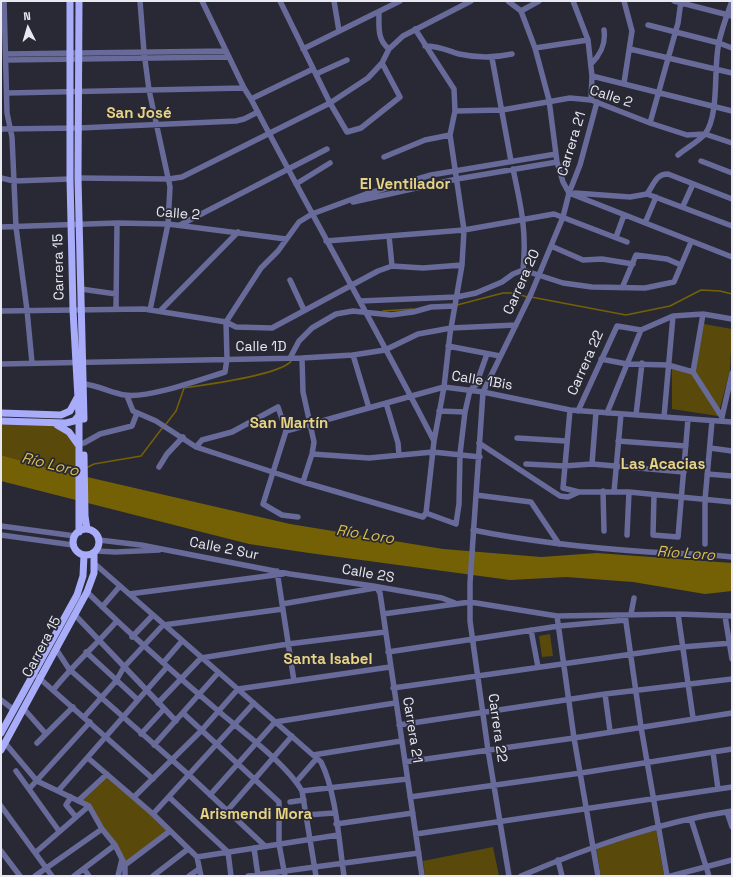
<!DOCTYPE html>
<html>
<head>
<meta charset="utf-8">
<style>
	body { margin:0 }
	#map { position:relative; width:733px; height:877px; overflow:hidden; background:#282934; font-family:"Space Grotesk",sans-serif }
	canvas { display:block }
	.frame { position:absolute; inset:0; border:2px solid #e7e8f0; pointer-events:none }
	.north { position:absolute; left:8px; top:8px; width:40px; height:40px; -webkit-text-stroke:3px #282934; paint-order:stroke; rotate:355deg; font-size:11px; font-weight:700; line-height:16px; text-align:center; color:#e7e8f0 }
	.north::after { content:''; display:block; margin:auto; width:14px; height:18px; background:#e7e8f0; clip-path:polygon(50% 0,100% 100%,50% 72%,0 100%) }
</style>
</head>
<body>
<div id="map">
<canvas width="733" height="877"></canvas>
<div class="frame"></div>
<div class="north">N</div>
</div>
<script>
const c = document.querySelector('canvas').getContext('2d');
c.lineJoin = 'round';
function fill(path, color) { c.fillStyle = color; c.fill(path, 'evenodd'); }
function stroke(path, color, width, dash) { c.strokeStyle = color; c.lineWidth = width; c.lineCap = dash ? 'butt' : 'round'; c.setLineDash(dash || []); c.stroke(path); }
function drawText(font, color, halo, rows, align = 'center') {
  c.font = font + ' "Space Grotesk",sans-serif'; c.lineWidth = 3.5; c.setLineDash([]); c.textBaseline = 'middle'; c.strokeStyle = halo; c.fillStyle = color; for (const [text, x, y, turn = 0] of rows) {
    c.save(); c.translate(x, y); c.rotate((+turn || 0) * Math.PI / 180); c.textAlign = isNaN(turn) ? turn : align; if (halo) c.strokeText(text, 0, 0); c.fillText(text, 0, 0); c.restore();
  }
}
const green = new Path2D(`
	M704 324 732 329 730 370 718 416 672 409V367L694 375Z
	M1 421 55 424 77 441 78 474 44 467 1 455Z
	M550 634 553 656 542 657 539 636Z
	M107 774 170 831 125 865 89 806 79 800Z
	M656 830 664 876H601L596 847Z
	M493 847 499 876H425L423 861Z`);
const water = new Path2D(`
	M1 455 44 467 290 524 443 549 541 557 597 553 732 563V591L705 594 633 582 566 577 510 580 309 553 249 544 1 481Z`);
const stream = new Path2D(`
	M531 297 626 315 670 306 701 290 720 291 732 294
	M457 305 503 293H515L527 297
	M383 311 413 309
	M166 424 176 411 184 388C204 385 283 375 292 360
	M86 468 94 464 141 456 163 427`);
const minor = new Path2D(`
	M4 1 7 113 12 137 16 227 27 310 32 363
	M140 1 144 52 149 90 170 187 168 224 150 310
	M202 1 244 88 251 99C311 214 375 326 434 441
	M280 1 330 103 347 132 361 128 400 97 382 63
	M334 1 339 31
	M508 1 521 11 535 48 549 100 557 162 563 182 569 193
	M573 1 588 40 592 76 591 100
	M674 1 732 16
	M521 11 539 1
	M379 12C379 26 377 40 389 49
	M648 25 719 43 732 48
	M425 46C439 46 446 50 459 54 477 58 494 58 512 54
	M535 48 588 40
	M303 49 400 1
	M630 49 732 73
	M6 54 226 51
	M492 58 511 161
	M6 60 229 57
	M591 64C601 54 606 44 604 30
	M316 74 347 60
	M592 76 732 111
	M624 83 632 31 624 1
	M7 93 244 88
	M251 99 313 69
	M455 111 502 110 570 98 591 100 650 123 687 135 705 134 732 143
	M650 123 678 23 681 1
	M1 129 79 128 236 121 244 119 258 112
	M678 155C686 148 698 142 705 134 720 114 713 67 719 42 722 28 727 15 732 1
	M384 157 425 140 450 135
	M701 161 732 173
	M513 169C521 206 527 232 523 270
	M1 178 14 181 70 179
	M78 178 169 179 182 177 330 103 368 78 382 63 389 49 403 36 471 1
	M296 184 330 163
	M569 193 732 257
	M575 193 630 197 647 194
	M647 194C654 185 655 174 668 174L732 199
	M647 194 732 226
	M353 202 457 179 557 162
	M683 206 693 184
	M645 223 656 197
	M180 225 327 149
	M1 227 117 223 168 224 286 239
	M389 236 392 266
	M616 237 624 215
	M326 241 464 230 554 214 627 242
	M551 246 583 260 602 259 633 264
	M290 280 304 310
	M622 288 636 255 667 259 681 265
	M81 289 116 294
	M360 301 457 297 476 293 502 282 513 274 523 270 563 283 592 287 645 288 674 282 691 242
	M116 309 117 223
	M1 311 144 309 226 322 236 327 272 328 378 271 392 266 423 268 462 265
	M160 311 238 232
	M448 346 500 356
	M353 355 369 408
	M290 358 299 341 312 328 336 314 353 311 391 315 413 312 431 307 455 306
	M302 358 303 392 314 442 312 454 303 482
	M601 359 627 364 668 365 693 372
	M1 364 302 358 353 355 385 350 418 334 451 328 516 325
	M693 372 703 314
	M693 372 722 417
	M83 384C98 385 111 393 125 395 147 399 202 379 225 372L227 359 226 322 261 268 278 251 299 222 312 214 366 194 431 175 556 154
	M127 396 133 411 156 421 196 447 303 482 423 517 426 513 434 441 444 387 450 334 462 265 464 230 450 135 455 111 454 89 415 29
	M386 403 398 443 399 455
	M570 410 563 488 579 492H629L732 502
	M439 411 465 412
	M578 411 617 326 641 330 673 316 703 314 732 319
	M607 413 641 330
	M636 415 642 363
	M664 417 673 316
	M722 417 732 373
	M286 431 444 387 483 392 570 410 732 422
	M286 431 263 504 282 515 298 517
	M517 438 566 441
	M618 441 686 446
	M84 443 100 434 132 426 137 413
	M479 443 560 496 568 497 579 492
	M196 447 202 440 232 432 278 407 286 431
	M710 448 732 451
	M312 454 369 458 433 452 480 457
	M526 464 564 466 592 464 684 472
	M592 464 596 412
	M159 467 167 454 183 437
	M707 474 732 476
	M603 491 604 531
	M614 492 621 414
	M476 495 531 502 559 544
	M654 495 653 535 678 537 688 419
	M426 513 456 524 459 504 460 454 465 412 470 390 476 385 487 354
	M1 526 75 536
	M473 530C531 542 590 548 649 552 677 554 704 553 732 557
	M1 535 73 545
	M627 535 629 492
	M99 540 141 545 290 574 373 586 442 598 455 603
	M705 544V500L712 421
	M97 551 115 552 159 550
	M95 564 321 762C336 791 339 842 344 876
	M277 571 294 681
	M377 588 380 593 422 876
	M87 592C131 635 176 675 223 715 246 734 288 766 302 791L316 876
	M129 594 283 574
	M282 604 375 588
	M102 607 120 586
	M383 614 470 602 557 616 678 614 732 616
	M631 614 634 598
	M678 614 693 718
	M75 615 176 721
	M625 615 641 727 667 876
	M557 616 574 738 598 876
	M725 616 732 659
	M531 630 538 667
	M132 637 152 616
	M56 649 69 669 189 775 265 846
	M86 652 138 700
	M388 652 559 626 626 620
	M163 663 182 641
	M38 677 153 779
	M393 688 682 647 732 643
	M54 689C73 665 96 645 116 622
	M605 694 610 731
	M1 700 14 710
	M158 703 201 658 288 644 385 632
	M24 709 46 734
	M183 713 279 802V844L285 876
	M84 717 116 681 124 667 163 625 283 609
	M399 725 605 694 732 679
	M141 734 164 709
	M5 743 37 781 89 806 102 829 115 845 125 865V876
	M37 743 73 707
	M154 745 218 673
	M713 752 718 789
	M313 755 401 741
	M88 758 153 814 197 857 201 876
	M405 762 574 738 732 713
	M16 771 59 831
	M297 781 317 758
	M29 789 90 722
	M58 791 167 667
	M302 791 407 779
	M210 795 275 722 395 703
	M71 797 66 805 76 817
	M134 797 201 731 238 689 390 667
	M169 797 228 852 231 876
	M410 797 581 773 732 749
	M79 800 107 774
	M290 802 304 800
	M1 806 52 876
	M227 811 292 736
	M727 812 732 827
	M153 814 254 703
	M306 815 334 813
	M691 819 709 876
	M336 824 413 813
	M416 834 732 787
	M254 848 258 876
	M1 851 20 876
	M36 852 89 806
	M197 857 338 835
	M558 860 562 876
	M125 865 170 831
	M84 869 89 876
	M35 876 102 829
	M74 876 115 845
	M118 876 122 859
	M153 876 188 849
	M189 876 199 869
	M248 876 419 853
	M509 876 488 750 470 621V583L483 392 531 294 563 217 569 193 580 165 597 102
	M521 876C589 847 659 822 732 811
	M671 876 732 860`);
const major = new Path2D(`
	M70 1V179L73 310 79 416V532
	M79 1 78 178 84 419
	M1 413 61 415 70 411 77 398
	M1 421 66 423 74 421 81 413
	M57 425 69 432 79 446
	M84 455 85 516 87 529
	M73 542a13 13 0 1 1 26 0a13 13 0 1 1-26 0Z
	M1 733 77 595 83 576 84 555
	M1 750 87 592 94 573V553`);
const streetNames = [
	["Calle 2",611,97,18],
	["Carrera 21",572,144,-73],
	["Calle 2",178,214,4],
	["Carrera 15",59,267,-91],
	["Carrera 20",522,282,-66],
	["Calle 1D",261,347],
	["Carrera 22",586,363,-66],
	["Calle 1Bis",482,381,9],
	["Calle 2 Sur",224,549,11],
	["Calle 2S",368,574,10],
	["Carrera 15",42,647,-62],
	["Carrera 22",497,728,82],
	["Carrera 21",412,730,81]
];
const neighbourhoodNames = [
	["San José",139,114],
	["El Ventilador",405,185],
	["San Martín",289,424],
	["Las Acacias",663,465],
	["Santa Isabel",328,660],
	["Arismendi Mora",256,815]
];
const waterNames = [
	["Río Loro",50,465,14],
	["Río Loro",365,535,9],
	["Río Loro",686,554,4]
];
fill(green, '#594a0b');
fill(water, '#756105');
stroke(stream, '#756105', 1.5);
stroke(minor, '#686a99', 5.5);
stroke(major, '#a8acf9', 7);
drawText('14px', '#e7e8f0', '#282934', streetNames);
drawText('bold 15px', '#e8d385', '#282934', neighbourhoodNames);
drawText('italic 15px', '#d9be51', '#282934', waterNames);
</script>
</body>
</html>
